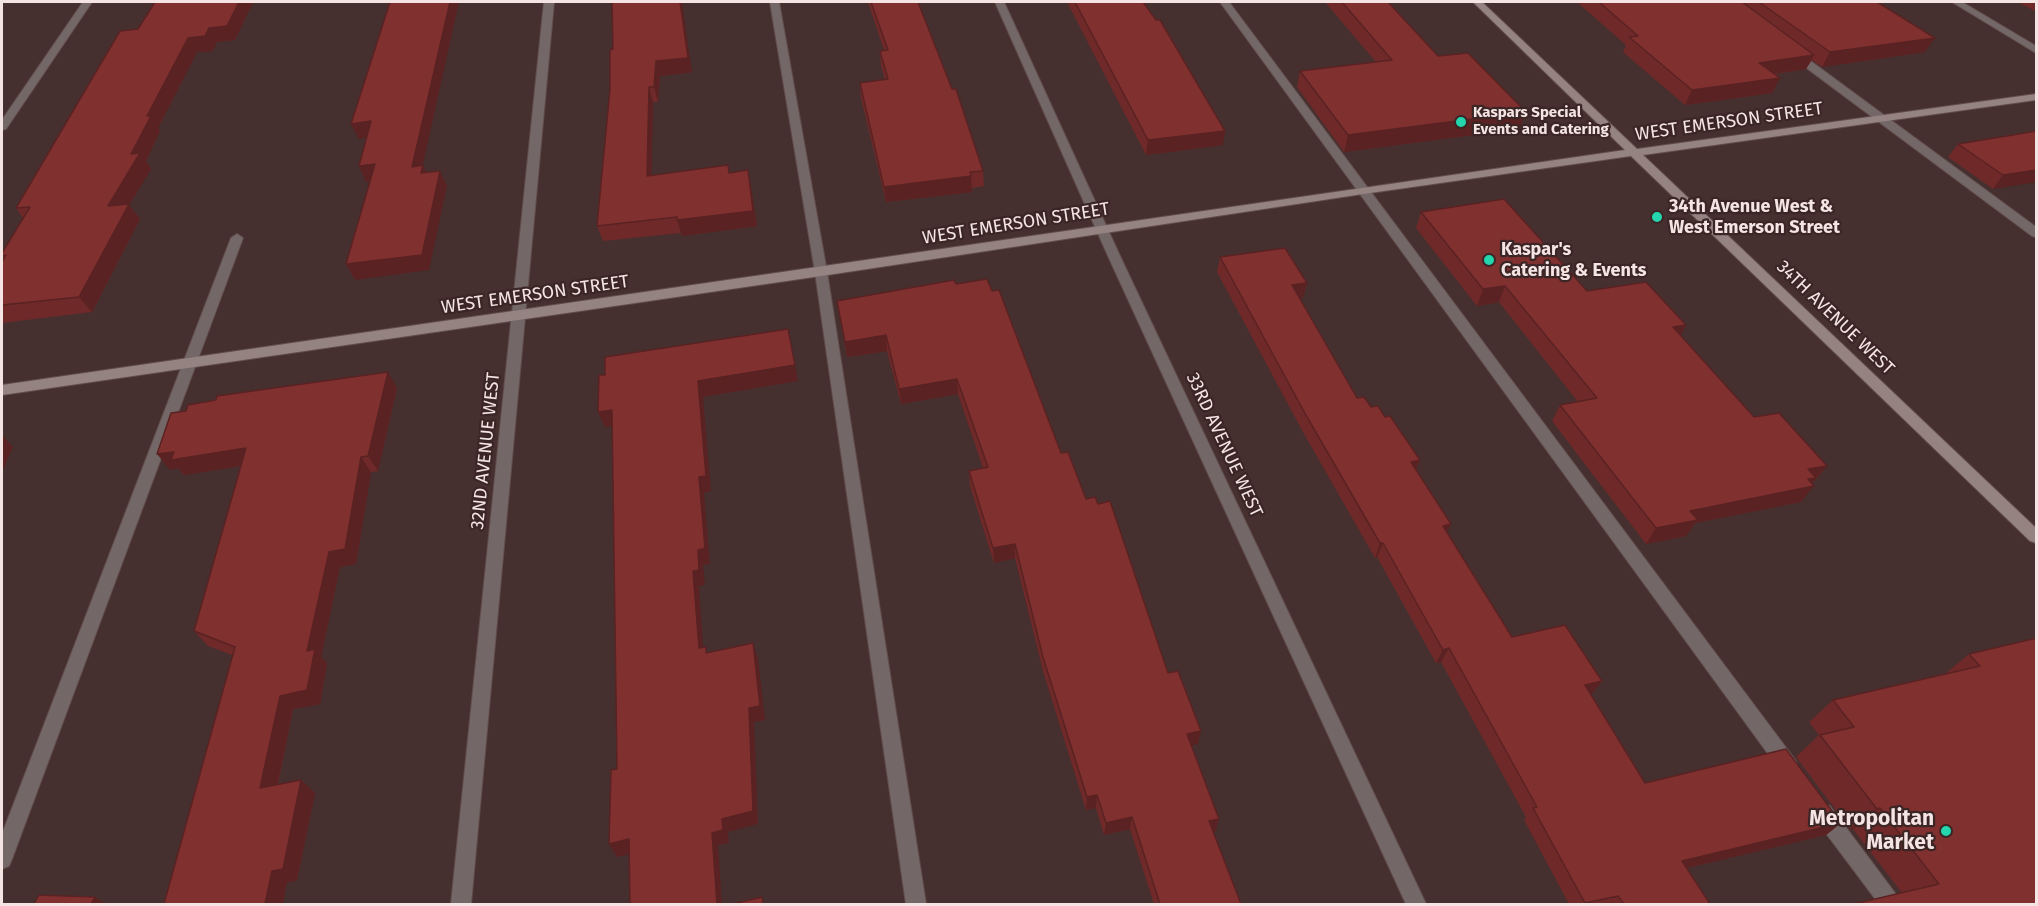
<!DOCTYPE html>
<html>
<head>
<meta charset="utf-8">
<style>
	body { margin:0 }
	#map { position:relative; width:2038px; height:906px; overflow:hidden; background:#46302f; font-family:"Fira Sans",sans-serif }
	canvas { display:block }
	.frame { position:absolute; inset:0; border:3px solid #f4e5e4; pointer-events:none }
</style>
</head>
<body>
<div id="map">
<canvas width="2038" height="906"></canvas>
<div class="frame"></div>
</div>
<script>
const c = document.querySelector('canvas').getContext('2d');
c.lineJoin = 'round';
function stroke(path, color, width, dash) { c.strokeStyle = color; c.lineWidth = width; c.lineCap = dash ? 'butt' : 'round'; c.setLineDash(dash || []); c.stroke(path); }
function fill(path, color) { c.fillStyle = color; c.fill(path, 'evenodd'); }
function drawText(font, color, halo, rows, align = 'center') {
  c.font = font + ' "Fira Sans",sans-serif'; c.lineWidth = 4.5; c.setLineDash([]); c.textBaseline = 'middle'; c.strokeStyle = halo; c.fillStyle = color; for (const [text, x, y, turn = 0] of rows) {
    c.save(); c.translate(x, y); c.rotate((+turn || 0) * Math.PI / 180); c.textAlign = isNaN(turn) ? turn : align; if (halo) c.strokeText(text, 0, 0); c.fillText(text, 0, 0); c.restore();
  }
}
const lane = new Path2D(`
	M770 2H779L827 272 926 904H906L815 272Z
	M1220 2H1229L1796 761 1798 767 1796 773 1789 776 1782 773Z
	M1789 51H1797L2036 227V237L2032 236 1789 55Z
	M237 234 243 238 12 859 9 866 2 869V834L231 238Z
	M1823 804 1830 806 1898 897 1901 904H1879L1816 820 1813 813 1816 806Z`);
const street = new Path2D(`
	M83 2H92L6 129 2 130V120Z
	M544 2H554L471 904H451Z
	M995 2H1004L1120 256 1426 904H1406L1108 256Z
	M1952 2H1962L2036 46V53Z`);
const secondary = new Path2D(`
	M1473 2H1482L1637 149 2036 94V100L1643 155 2036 528V543L2030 541 1631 156 1363 194 821 276 2 395V385L1625 150Z`);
const wall = new Path2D(`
	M155 2H253L235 40 217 42 213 51 197 52 158 128 160 131 146 161 151 169 129 205 140 219 92 312 2 323V262L3 260 2 258V253L23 218 16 208 138 29Z
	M868 2H918L983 171 984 186 972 188V192L886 202 861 98 860 83 885 79 881 66 880 51 884 50Z
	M1067 2H1143L1223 145 1146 155Z
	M1325 2H1388L1438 56 1519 129 1344 152 1297 87 1300 71 1376 62Z
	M1577 2H1877L1925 52 1822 67 1812 60 1806 69 1775 74 1780 78 1772 93 1685 105 1623 52 1626 45Z
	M2018 2H2037V12Z
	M610 50 692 72 660 76 658 102H653L651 175 730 173 751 186 757 226 682 236 681 233 603 241 597 226 610 89Z
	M2037 131 1993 189 1948 157 1958 144Z
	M1421 212 1587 291 1686 325 1680 336 1754 417 1827 466 1812 484 1801 502 1695 523 1686 536 1646 544 1552 421 1560 405 1578 402 1499 302 1477 306 1416 228Z
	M1220 257 1307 283 1303 298H1299L1357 398 1385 417 1420 460 1416 470 1447 532 1512 637 1592 694 1590 695 1645 783 1841 823 1826 835 1687 868 1710 904H1569L1524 820 1526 817 1441 662 1436 663 1377 557 1375 558 1303 432 1217 272Z
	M956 284 992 291 1061 453 1086 499 1168 673 1198 744 1191 745 1216 831 1213 832 1241 904H1154L1130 829 1104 835 1096 808 1086 810 1043 671 1015 558 994 563 970 486 969 471 983 468 958 394 901 404 887 351 847 357 837 301Z
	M397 388 378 471 371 472 356 564 340 567 321 657 327 663 320 704 293 709 278 784 301 780 315 793 297 880 287 883 232 655 208 646 194 631 241 466 184 475 178 468 170 470Z
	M2037 638V904L1902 893 1853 829H1850L1796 757 1819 735 1809 722 1833 700 1945 674 1969 654Z`);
const shadedWall = new Path2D(`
	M239 2H253L235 40 217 42 213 51 197 52 158 128 160 131 146 161 151 169 129 205 140 219 92 312 79 297 108 206 147 116 188 38 209 28Z
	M450 2H459L419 182 412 167Z
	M680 2H682L692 72 660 76 658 102 654 87 656 61Z
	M1935 38 1925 52 1822 67 1830 52Z
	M1814 55 1806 69 1751 77 1759 63Z
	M1780 78 1772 93 1685 105 1692 90Z
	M649 87 653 102 651 191 647 176Z
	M1526 112 1519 129 1344 152 1348 135Z
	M371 121 379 136 359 139 351 124Z
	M1225 131 1223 145 1146 155 1148 140Z
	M375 164 383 180 366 182 359 166Z
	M423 165 430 181 421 173Z
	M748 170 751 186 757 226 682 236 677 220Z
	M2037 170V182L1993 189 2003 175Z
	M440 171 447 186 429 270 355 280 346 264Z
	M971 176 972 192 886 202 884 187Z
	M1307 283 1303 298 1288 300 1292 285Z
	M1505 286 1499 302 1477 306 1483 289Z
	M1686 325 1677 342 1673 327Z
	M788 329 798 381 703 397 711 491 704 493 710 564 703 565 705 585 699 586 704 663 699 648 693 571 698 550 699 477 698 381Z
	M886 335 887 351 847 357 845 342Z
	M388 372 397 388 378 471 368 456Z
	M957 379 958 394 901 404 899 389Z
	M612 410 618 425 605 427 598 412Z
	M2 435 13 447 2 472Z
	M246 448 258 463 184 475 178 468 170 470 157 454 174 452Z
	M361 457 371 472 356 564 340 567 321 657 327 663 320 704 293 709 274 801 260 788 280 696Z
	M1420 460 1414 475 1411 462Z
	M1827 466 1809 487 1814 486 1801 502 1695 523 1686 536 1646 544 1656 528 1690 511 1808 469Z
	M1451 524 1444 538 1443 526Z
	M1380 543H1383L1377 557 1375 558Z
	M1015 544V558L994 563 993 548Z
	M753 643 758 658 765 720 754 722 758 824 728 832 729 843 718 845 722 904H717L712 833 722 819 749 708Z
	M1449 648 1441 662 1436 663 1443 650Z
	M1602 681 1592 694 1575 698 1585 685Z
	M1201 731 1198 744 1184 747 1187 734Z
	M301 780 315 793 297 880 287 883 283 904H265L272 871Z
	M1097 795 1096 808 1086 810 1087 797Z
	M1880 808 1853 829H1850L1877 809Z
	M1132 817 1130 829 1104 835 1106 823Z
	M1219 819 1216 831 1206 834 1209 821Z
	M1841 823 1826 835 1670 872 1682 861Z
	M629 839 637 852 617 857 609 844Z
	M95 897 105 903 104 904H91Z`);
const building = new Path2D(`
	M155 2H239L227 26 209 28 205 36 188 38 147 116H151L131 154 140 153 108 206 129 204 79 297 2 305V262L6 255 2 256V253L30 207 16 208 120 31 138 29Z
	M390 2H450L412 167 423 165 421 173 440 171 422 255 346 264 375 164 359 166 371 121 351 124Z
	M612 2H680L688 58 656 61 654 87H649L647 176 728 165 729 173 748 170 753 211 677 220V217L597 226 610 89V50L613 49Z
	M871 2H918L952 89H956L983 171 970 172 971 176 884 187 860 83 888 79 880 51 888 50Z
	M1075 2H1143L1156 20H1160L1225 131 1148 140Z
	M1342 2H1388L1438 56 1468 53 1526 112 1348 135 1300 71 1392 60Z
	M1599 2H1742L1814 55 1759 63 1780 78 1692 90 1629 37 1638 36Z
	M1759 2H1877L1935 38 1830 52Z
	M2037 131V170L2003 175 1958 144Z
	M1504 199 1587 291 1646 282 1686 325 1673 327 1754 417 1779 413 1827 466 1808 469 1816 478 1808 479 1814 486 1690 511 1698 520 1656 528 1560 405 1597 398 1505 286 1483 289 1421 212Z
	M1285 248 1307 283 1292 285 1357 398 1364 397 1371 407 1378 406 1385 417 1390 416 1420 460 1411 462 1451 524 1443 526 1512 637 1565 625 1602 681 1585 685 1645 783 1786 749 1841 823 1682 861 1710 904H1624L1618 896 1585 903 1533 808 1537 807 1449 648 1443 650 1383 543H1380L1307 417 1220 257Z
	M987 279 992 291 999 290 1061 453 1068 452 1086 499 1095 497 1098 504 1110 501 1168 673 1178 671 1201 731 1187 734 1219 819 1209 821 1241 904H1160L1132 817 1106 823 1097 795 1087 797 1043 657 1015 544 993 548 969 471 988 467 957 379 899 389 886 335 845 342 837 301 954 280 956 284Z
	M788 329 795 365 698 381 706 476 699 477 705 548 698 550 699 570 693 571 699 648 706 647V653L753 643 760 706 749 708 753 811 722 819 723 830 712 833 717 904H630L629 839 609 844 611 770 617 769 612 410 598 412 599 375H605V357Z
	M388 372 368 456 361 457 345 549 329 552 307 651 315 649 307 690 280 696 260 788 301 780 283 869 272 871 265 904H164L235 647 194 631 246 448 171 460 174 452 157 454 171 413 186 411 188 405 216 400 217 396Z
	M2037 638V904H1854L1939 884 1880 808 1877 809 1820 735 1854 727 1833 700 1980 666 1969 654Z
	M39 895 95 897 91 904H34Z
	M762 897 763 904H733Z`);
const markers = [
	[1461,122,6,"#24d5ae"],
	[1657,217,6,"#24d5ae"],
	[1489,260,6,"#24d5ae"],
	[1946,831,6,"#24d5ae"]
];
const farPoinames = [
	["Kaspars Special",1473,113],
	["Events and Catering",1473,130]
];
const streetNames = [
	["WEST EMERSON STREET",1729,122,-8],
	["WEST EMERSON STREET",1016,224,-9],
	["WEST EMERSON STREET",535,295,-8],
	["34TH AVENUE WEST",1835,318,44],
	["33RD AVENUE WEST",1224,445,65],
	["32ND AVENUE WEST",486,451,-84]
];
const poiNames = [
	["34th Avenue West &",1669,207],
	["West Emerson Street",1669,228],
	["Kaspar's",1501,250],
	["Catering & Events",1501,271]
];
const nearPoinames = [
	["Metropolitan",1934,819],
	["Market",1934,843]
];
stroke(lane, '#624d4c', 2);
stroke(street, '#624d4c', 2);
stroke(secondary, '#624d4c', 2);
fill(lane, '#736867');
fill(street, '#736867');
fill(secondary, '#958382');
fill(wall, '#6f2929');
fill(shadedWall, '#5a2222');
fill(building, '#813030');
stroke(building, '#5a2222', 1.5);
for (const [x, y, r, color] of markers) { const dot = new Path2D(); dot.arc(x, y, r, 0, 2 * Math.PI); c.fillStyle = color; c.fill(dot); stroke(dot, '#3b2625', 2); }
drawText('bold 15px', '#f4e5e4', '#3b2625', farPoinames, 'left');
drawText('18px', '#f4e5e4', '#3b2625', streetNames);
drawText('bold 18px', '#f4e5e4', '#3b2625', poiNames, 'left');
drawText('bold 21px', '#f4e5e4', '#3b2625', nearPoinames, 'right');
</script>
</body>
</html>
